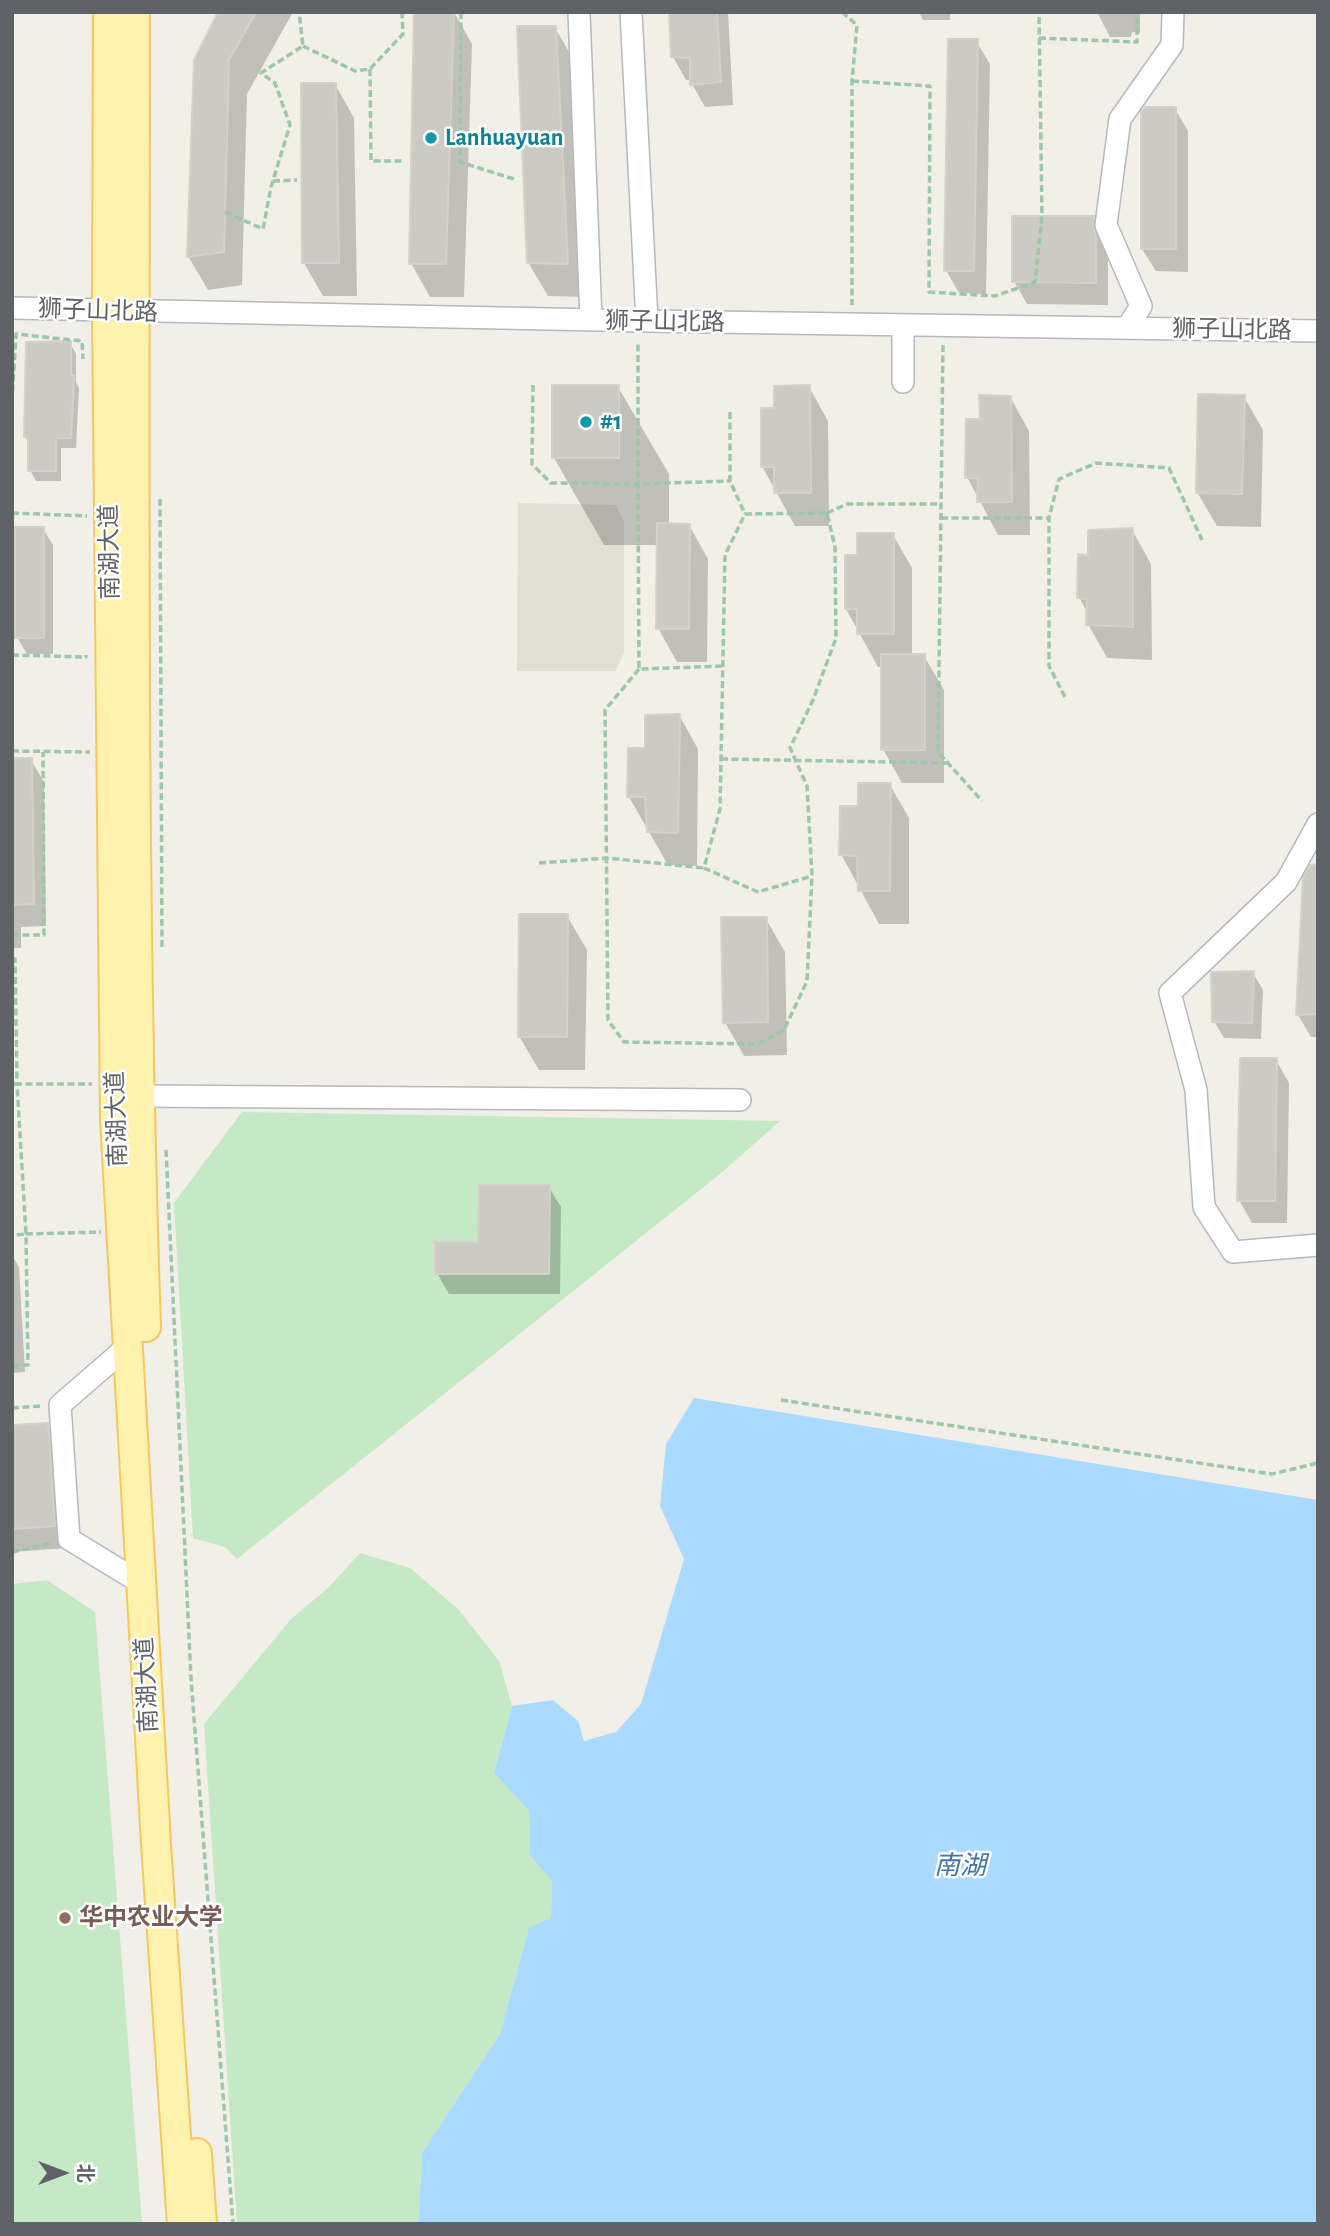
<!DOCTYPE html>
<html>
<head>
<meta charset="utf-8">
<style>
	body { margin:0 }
	#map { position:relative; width:1330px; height:2236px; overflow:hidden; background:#f1efe8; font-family:"Alegreya Sans","Noto Sans SC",sans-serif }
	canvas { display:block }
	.frame { position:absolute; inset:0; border:14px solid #5f6368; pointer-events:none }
	.north { position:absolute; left:28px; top:2138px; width:70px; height:70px; -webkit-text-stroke:5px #fff; paint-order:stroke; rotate:90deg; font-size:19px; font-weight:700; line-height:28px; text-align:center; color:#5f6368 }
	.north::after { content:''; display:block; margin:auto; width:24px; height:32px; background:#5f6368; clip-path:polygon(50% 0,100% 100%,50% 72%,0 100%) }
</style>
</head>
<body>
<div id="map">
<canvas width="1330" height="2236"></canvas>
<div class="frame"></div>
<div class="north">北</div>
</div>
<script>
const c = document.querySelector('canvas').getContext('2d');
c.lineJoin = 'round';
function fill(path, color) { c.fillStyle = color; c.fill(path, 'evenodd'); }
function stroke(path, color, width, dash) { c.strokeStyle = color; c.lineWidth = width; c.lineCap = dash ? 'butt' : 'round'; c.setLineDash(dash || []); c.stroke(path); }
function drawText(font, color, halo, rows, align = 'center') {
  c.font = font + ' "Alegreya Sans","Noto Sans SC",sans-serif'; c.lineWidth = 5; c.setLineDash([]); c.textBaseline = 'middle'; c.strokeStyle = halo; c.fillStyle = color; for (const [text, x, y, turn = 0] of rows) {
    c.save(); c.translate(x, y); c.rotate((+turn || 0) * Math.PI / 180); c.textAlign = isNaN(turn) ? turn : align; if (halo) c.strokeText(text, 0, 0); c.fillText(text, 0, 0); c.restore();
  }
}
const education = new Path2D(`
	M518 503 616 505 624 522V653L615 671H517Z`);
const green = new Path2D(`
	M242 1112 780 1121 720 1174 237 1559 225 1547 193 1538 174 1203Z
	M360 1553 410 1568 458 1609 499 1661 512 1706 494 1773 529 1811 530 1855 552 1880 551 1918 529 1929 500 2034 422 2153 419 2218 417 2224H237L204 1724 291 1619 328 1588Z
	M47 1580 95 1612 142 2224H12V1584Z`);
const water = new Path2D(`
	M694 1398 1318 1500V2224H417L419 2218 422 2153 500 2034 529 1928 551 1918 552 1881 530 1855 529 1811 494 1773 512 1706 553 1700 578 1721 584 1741 616 1732 641 1704 684 1559 660 1506 666 1444Z`);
const shadow = new Path2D(`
	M220 12H293L247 94 242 285 208 290 188 256Z
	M415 12H454L472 44 464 297H430L411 263Z
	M670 12H728L733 105 705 107 692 84V80H686L673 57Z
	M919 12H950V20H923Z
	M1097 12H1140V33L1132 32 1131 37H1110Z
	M555 28 575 62 586 297 548 296 528 262Z
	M976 41 990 64 986 294 959 293 946 270Z
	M335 84 354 118 357 296H323L304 263Z
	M1175 109 1188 131V272L1156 271 1142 249Z
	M1093 218 1106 240 1105 248 1108 260V305L1027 304 1014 281Z
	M70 343 76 354V382L79 388 76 448H61V481H36L30 470V444L25 437Z
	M618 387 669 474V525H689L708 559 707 662H677L658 628V545H604L554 458Z
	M809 387 828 421 829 526H795L762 466 776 410Z
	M1010 397 1029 431 1030 535H998L967 477 981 420Z
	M1244 397 1263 430 1261 527 1217 526 1197 492Z
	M43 529 53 545V654H27L17 637Z
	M1132 530 1151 564 1152 660 1107 658 1088 624V614L1079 597 1090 557Z
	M893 535 912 568V656H924L944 690V783H902L883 749V667H878L846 609 859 557Z
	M679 715 698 749 697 866 668 865 629 797 647 750Z
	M12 760H31L44 782 46 926 21 927V948H12Z
	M890 785 909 818V924H879L841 854 860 808Z
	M1318 866V1037H1311L1298 1015 1305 878Z
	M567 916 587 950 585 1070H539L519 1036Z
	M766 919 785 952 787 1055 744 1056 725 1022Z
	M1253 973 1263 990 1261 1039 1224 1038 1214 1021Z
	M1276 1060 1289 1083 1287 1223H1252L1239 1200Z
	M549 1187 561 1207 560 1294H449L437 1273 480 1244Z
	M12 1255 19 1267 25 1372 12 1373Z
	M47 1425 60 1447 67 1548 12 1552V1427Z`);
const building = new Path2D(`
	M218 12H256L229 60 224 252 187 257 194 60Z
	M414 12H454L446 264H409Z
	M669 12H717L721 82 690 85V58L671 57Z
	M517 26H556L568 264 527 263Z
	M948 39H978L974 271H944Z
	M301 83H336L339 263H302Z
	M1145 107H1176V249H1141V112Z
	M1012 216H1094L1093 224 1096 236V283L1012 282Z
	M71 341V375H74L71 438H56V471H28V438L24 437 26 342Z
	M552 385H619V458H552Z
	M810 385 811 493H774V467H761V408H774V386Z
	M1198 394 1245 395 1242 494 1196 493Z
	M979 395 1011 396 1012 502H977L978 478H965L966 419H980Z
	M657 523 690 524 689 629H656Z
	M15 527H44V638H15Z
	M1133 528V627L1086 625 1087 599 1077 598 1078 554 1088 555V530Z
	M857 533H894V634H857V609H845V555H857Z
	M881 654H925V750H881Z
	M680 714 678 833 647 832 645 797H627L628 748H645V715Z
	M12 758H32L34 904 12 905Z
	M858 783H891L890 891H858L857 856 839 855 840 806H858Z
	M1318 864V1014L1296 1015 1303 878 1310 865Z
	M519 914H568L567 1037H518Z
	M721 917H767L768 1022 723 1023Z
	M1254 971 1252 1023 1212 1022 1211 972Z
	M1240 1058H1277L1275 1201H1237Z
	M479 1185H550L549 1274H435V1242H478Z
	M48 1423 55 1526 12 1529V1425Z`);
const path = new Path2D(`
	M461 12 460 162 517 180
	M842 12 857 25 852 81V305
	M1039 38 1137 42V12
	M303 46 355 71 370 69 403 34 402 12
	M370 69 371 161H405
	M852 81 930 86 929 292 995 296 1035 282 1042 216 1039 12
	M273 181 297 180
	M225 212 263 229 271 187 290 125 275 83 261 73 303 46 299 12
	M943 345 938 752 982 801
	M533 385 532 464 551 483 638 484V341
	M12 402 16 334 82 341 83 359
	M730 412V481L745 514
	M160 499 162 950
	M12 513 87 516
	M827 513 847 504H941
	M941 518H1049
	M12 655 86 657V655
	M722 666 639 669 638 484 730 481
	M639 669 605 710 608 1020 624 1042 758 1044 784 1030 807 981 812 876 807 786 790 748 813 700 836 638 835 547 827 513 745 514 725 555 720 809 704 868 758 892 812 876
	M1065 697 1049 666V518L1059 479 1096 463 1169 468 1202 540
	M12 751 90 752
	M721 759 947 763
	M539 863 607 858 704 868
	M12 935H44L43 752
	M12 959H15L17 1084H92
	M12 1084H17L26 1234 12 1235
	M166 1150 191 1679 233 2224
	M12 1366 28 1365 26 1234 101 1232
	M781 1400 1272 1474 1318 1463
	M12 1408 41 1406
	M12 1552 51 1543`);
const minor = new Path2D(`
	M579 12 591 320
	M631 12 647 321
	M12 308 647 321 1318 331
	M903 326V382
	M1127 328 1141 306 1106 225 1120 119 1172 45 1173 12
	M1318 824 1286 882 1170 993 1196 1090 1204 1207 1233 1252 1318 1245
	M138 1096 740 1100
	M128 1346 60 1405 69 1539 141 1583`);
const major = new Path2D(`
	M108 12 107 311 115 1119 156 1844 182 2224
	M135 12C135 450 131 889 146 1327
	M197 2153 202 2224`);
const markers = [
	[431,138,7,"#0f9aa8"],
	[586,422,7,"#0f9aa8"],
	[65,1918,7,"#8d6e63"]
];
const cultureNames = [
	["Lanhuayuan",445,138],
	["#1",600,422]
];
const streetNames = [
	["狮子山北路",98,311,2],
	["狮子山北路",665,322,1],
	["狮子山北路",1232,330,1],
	["南湖大道",110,552,-91],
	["南湖大道",117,1119,-92],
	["南湖大道",147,1685,-93]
];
const educationNames = [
	["华中农业大学",79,1918]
];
const waterNames = [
	["南湖",960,1866]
];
fill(education, '#e1ded6');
fill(green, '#c5e8c5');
fill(water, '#aadaff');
fill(shadow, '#0003');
fill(building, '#cccac5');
stroke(building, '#d6d1c6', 2);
stroke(minor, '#b5b8bc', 24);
stroke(major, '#f2c960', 32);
stroke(path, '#9cc7a9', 3.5, [7, 3.5]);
stroke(minor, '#fff', 21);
stroke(major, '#fff2af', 28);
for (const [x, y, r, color] of markers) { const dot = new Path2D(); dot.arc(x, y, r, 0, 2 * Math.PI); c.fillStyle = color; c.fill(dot); stroke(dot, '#fff', 2.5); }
drawText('bold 24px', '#0d838f', '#fff', cultureNames, 'left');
drawText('24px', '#5f6368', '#fff', streetNames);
drawText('bold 24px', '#785e54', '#fff', educationNames, 'left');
drawText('italic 26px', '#4174aa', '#fff', waterNames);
</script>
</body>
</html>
